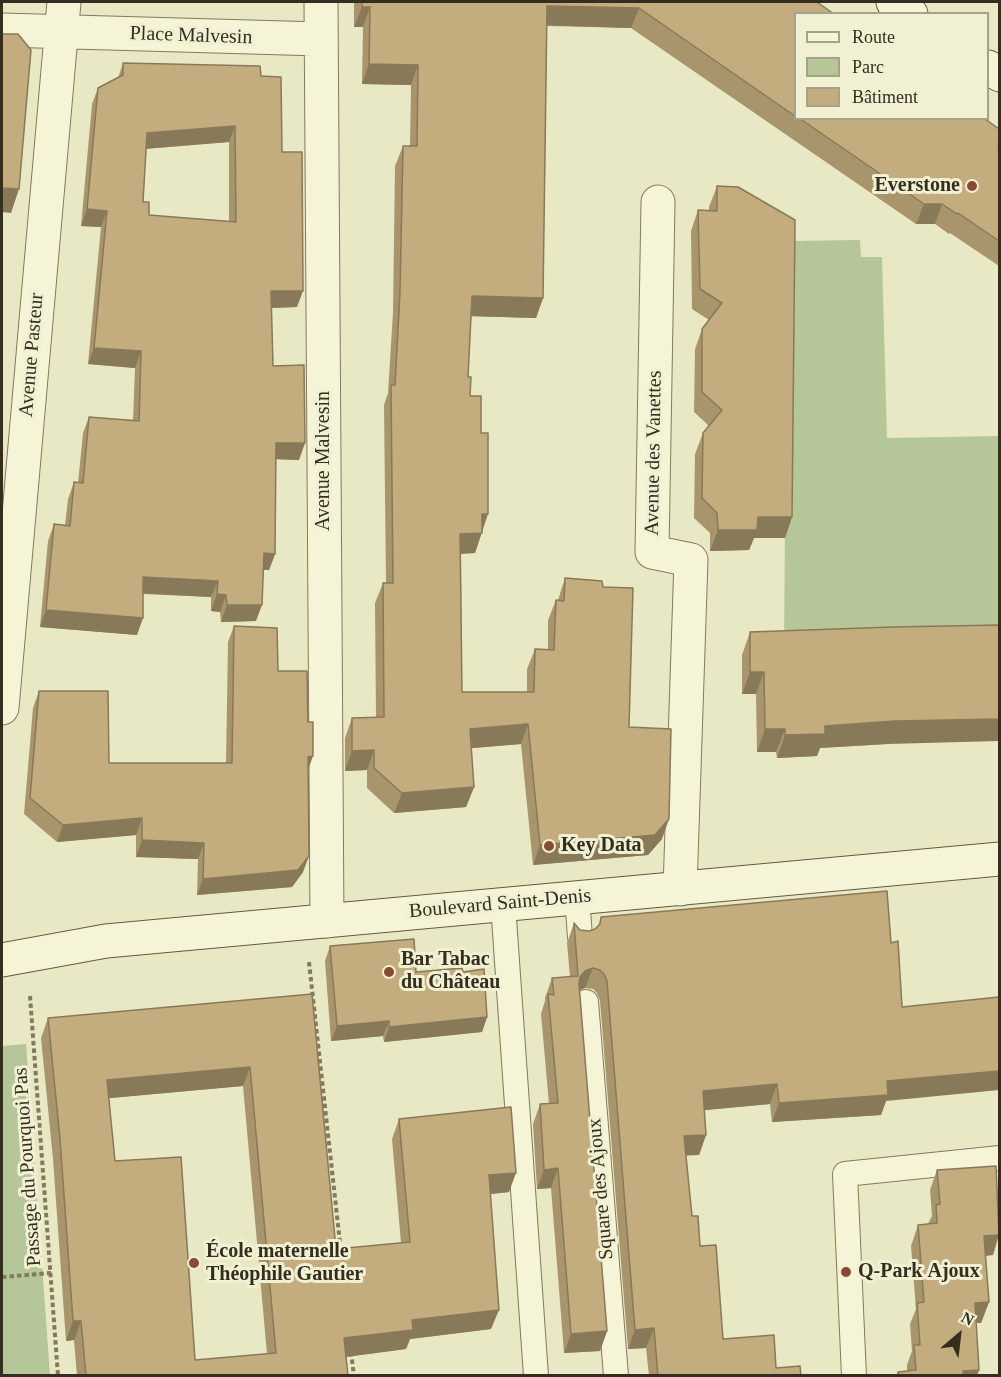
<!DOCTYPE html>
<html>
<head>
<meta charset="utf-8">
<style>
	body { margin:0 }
	#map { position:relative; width:1001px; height:1377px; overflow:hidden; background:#e9e8c4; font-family:"Times New Roman",serif }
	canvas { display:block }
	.frame { position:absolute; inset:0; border:3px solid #332e1f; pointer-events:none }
	.legend { position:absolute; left:794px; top:12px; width:195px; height:108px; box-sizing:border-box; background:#f1f0d3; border:2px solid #a5a28b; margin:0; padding:8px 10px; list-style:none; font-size:18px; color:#332e1f }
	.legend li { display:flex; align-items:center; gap:12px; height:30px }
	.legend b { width:30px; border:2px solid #a5a28b }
	.north { position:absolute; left:929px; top:1305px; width:60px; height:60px; -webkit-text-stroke:4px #f1f0d3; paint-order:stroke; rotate:28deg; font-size:16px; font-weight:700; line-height:24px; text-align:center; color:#332e1f }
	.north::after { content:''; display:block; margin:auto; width:21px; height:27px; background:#332e1f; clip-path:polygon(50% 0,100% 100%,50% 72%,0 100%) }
</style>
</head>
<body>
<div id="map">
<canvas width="1001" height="1377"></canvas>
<div class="frame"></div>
<ul class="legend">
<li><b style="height:8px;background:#f5f4d6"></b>Route</li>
<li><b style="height:16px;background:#b5c699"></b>Parc</li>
<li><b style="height:16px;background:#c3ad7e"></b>Bâtiment</li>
</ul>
<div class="north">N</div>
</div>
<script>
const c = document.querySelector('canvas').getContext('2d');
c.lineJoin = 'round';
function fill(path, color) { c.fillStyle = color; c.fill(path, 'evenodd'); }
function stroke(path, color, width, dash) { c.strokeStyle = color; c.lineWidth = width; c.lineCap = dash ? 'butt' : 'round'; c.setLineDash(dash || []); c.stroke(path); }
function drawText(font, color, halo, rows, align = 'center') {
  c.font = font + ' "Times New Roman",serif'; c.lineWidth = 6; c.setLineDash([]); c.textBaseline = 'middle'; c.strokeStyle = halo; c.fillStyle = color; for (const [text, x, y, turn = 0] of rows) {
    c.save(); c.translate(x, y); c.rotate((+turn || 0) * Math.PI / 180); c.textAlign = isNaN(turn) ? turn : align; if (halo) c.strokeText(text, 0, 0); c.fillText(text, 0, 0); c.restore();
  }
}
const green = new Path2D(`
	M860 240 861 257H882L887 438 999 436V647L784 654 787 241Z
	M26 1044 50 1375H2V1046Z`);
const path = new Path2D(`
	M309 962 341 1252
	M30 996 58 1376
	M2 1277 51 1273
	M351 1352 354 1376`);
const service = new Path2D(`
	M577 897 580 937
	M503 904 536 1376
	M586 1002 616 1376
	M854 1376 845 1174 1000 1158`);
const minor = new Path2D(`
	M321 2 327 921
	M2 30 321 39
	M658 202 652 552 691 560 680 889
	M2 708 64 2`);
const secondary = new Path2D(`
	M893 2 911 14
	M988 67 1000 75
	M2 960 106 941 1000 859`);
const wall = new Path2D(`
	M354 2H817L795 14V118H984L999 129V266L950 233 949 234 935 224H916L631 28 547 26 543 298 536 318 471 316 468 377 482 531 475 553 461 554 462 692H527V669L535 649H548V620L556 600H558L565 578 603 587 629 727 662 839 648 855 533 865 521 744 471 748 474 787 466 807 394 813 367 788V770L345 771V738L352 718 376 717 375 603 383 583H386L384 405 388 393 393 312 395 166 403 146H410L411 85 362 84 363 27H354Z
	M123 63 261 76 282 152 297 307 271 308 273 366 299 460 276 459 275 554 269 570H263L256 621 221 622 220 612 211 611V597L143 594 137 635 40 627 48 541 54 524 65 525 68 499 74 482 78 483 83 433 89 417 133 420 135 368 88 364 101 227 81 226 92 104 98 88 118 78ZM229 142V221L149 215 143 202 146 149Z
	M717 186 792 517 785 538H754L749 550 710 551V533L694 518 695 454 703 433 709 426 694 412 695 349 702 329 709 320 692 309 691 231 698 210 709 211V207Z
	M234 626 278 671 308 770 303 872 292 887 197 895 198 859 136 857V835L57 842 24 814 33 708 39 691 109 763H226L228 642Z
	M750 632 887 744 820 748 817 756 777 758 776 752H757L756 694H742V655Z
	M601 917 886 1101 881 1115 772 1122 770 1104 704 1110 706 1135 699 1155H686L692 1216 700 1246 723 1339 776 1368 801 1376H649L646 1348 628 1349 600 1001 597 993 593 989 585 988 579 990 607 1331 600 1351 564 1353 551 1188 537 1189 533 1124 540 1104H549L541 1014 545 1001V998L552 978 570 977 567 943 574 923 580 930 589 931 595 929 598 926Z
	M330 946 416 972H463L487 1017 482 1032 384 1042 383 1036 331 1041 325 961Z
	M312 994 336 1249 401 1243 392 1139 399 1119 509 1192 490 1194 491 1329 410 1339 406 1349 346 1357 348 1376H77L74 1340 66 1341 53 1159 41 1038 48 1018ZM243 1086 267 1354 195 1360 115 1161 109 1098Z
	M937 1170 993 1255 985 1256 989 1302 981 1323H976L979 1370 977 1376H896L898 1372 907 1371V1365L912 1351 910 1324 916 1309 911 1246 918 1225 928 1224 932 1216 930 1190Z`);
const shadedWall = new Path2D(`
	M547 6 639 8 631 28 540 25Z
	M362 7H370L363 27H354Z
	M369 64 418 65 411 85 362 84Z
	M235 126 229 142 141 149 147 133Z
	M2 188 19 189 11 213 2 212Z
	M924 204H942L935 224H916Z
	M87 209 107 211 101 227 81 226Z
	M271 291H303L297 307 265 308Z
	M472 296 543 298 536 318 465 316Z
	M94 348 141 351 135 368 88 364Z
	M276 443H305L299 460 270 459Z
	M482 514H488L475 553 453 554 460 534Z
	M758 517H792L785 538H754L749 550 710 551 718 530Z
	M264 553 275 554 269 570H258Z
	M143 577 218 581 211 597 137 593Z
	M217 594 226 595 220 612 211 611Z
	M227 605H262L256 621 221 622Z
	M46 610 143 618 137 635 40 627Z
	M750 672H764L756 694H742Z
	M999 719V741L887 744 820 748 817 756 777 758 785 735 825 726 895 721Z
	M528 724 521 744 462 749 470 729Z
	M765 729H785L776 752H757Z
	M374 750 367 770 345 771 352 751Z
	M313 756 307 773 308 757Z
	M474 787 466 807 394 813 402 793Z
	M142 818 136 835 57 842 63 825Z
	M669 819 662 839 648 855 533 865 540 845Z
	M142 840 204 843 198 859 136 857Z
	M309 856 303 872 292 887 197 895 203 879Z
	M593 968 585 988 577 991 580 977 585 971Z
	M487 1017 482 1032 384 1042 389 1027Z
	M389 1021 383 1036 331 1041 337 1026Z
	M250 1067 243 1086 100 1099 107 1080Z
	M999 1071V1090L886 1101 881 1115 772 1122 779 1103 887 1081Z
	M777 1084 770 1104 696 1111 703 1091Z
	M706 1135 699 1155 677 1156 684 1136Z
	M558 1168 551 1188 537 1189 544 1170Z
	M516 1173 509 1192 482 1195 489 1175Z
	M999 1235 993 1255 976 1256 984 1236Z
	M989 1302 981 1323H967L975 1303Z
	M499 1310 491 1329 410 1339 406 1349 337 1358 344 1338 412 1320Z
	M73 1321H81L74 1340 66 1341Z
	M654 1328 646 1348 628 1349 635 1330Z
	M607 1331 600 1351 564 1353 571 1334Z
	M979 1370 977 1376H961L963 1371Z`);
const building = new Path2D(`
	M362 2H817L834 14H795V116L639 8 547 6 543 298 472 296 468 377H471L470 396H481V433H488V514H482V533L460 534 462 692H534L535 649 554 650 556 600 564 601 565 578 602 581 603 587 633 588 629 727 671 729 669 819 655 835 540 845 528 724 470 729 474 787 402 793 374 768V750L352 751V718L384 717 383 583H393L391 385H395L400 292 403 146H417L418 65 369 64 370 7H362Z
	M2 34H18L31 50 19 189 2 188Z
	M123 63 260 66 261 76 281 77 282 152H302L303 291H271L273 366 304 365 305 443H276L275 554 264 553 262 605H227L226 595 217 594 218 581 143 577V618L46 610 54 524 70 526 74 482 83 483 89 417 139 421 141 351 94 348 107 211 87 209 98 88 123 75ZM235 126 236 222 149 215V202H143L147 133Z
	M799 118H984L999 129V145L998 147 999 149V241L958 213 957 214 942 204H924Z
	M717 186 738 187 795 220 792 517H758L757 530H718L717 513 702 498 703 433 722 410 702 392V329L722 303 700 289 698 210 717 211Z
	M999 625V719L895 721 825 726V734L785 735V729H765L764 672H750V632L893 627Z
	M234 626 277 628 278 671H307L308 722H313V756L308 757 309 856 298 870 203 879 204 843 142 840V818L63 825 30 798 39 691H108L109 763H232Z
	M887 891 891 943 898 941 902 1007 999 997V1071L887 1081 888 1095 779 1103 777 1084 703 1091 706 1135 684 1136 692 1216H698L700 1246 716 1245 723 1339 774 1335 776 1368 800 1366 801 1376H658L654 1328 635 1330 607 981 604 974 600 970 593 968 585 971 580 977 579 984 607 1331 571 1334 558 1168 544 1170 540 1104 558 1103 548 994 554 995 552 978 578 976 574 923 580 930 589 931 595 929 600 924 601 917Z
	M414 939 416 972 462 968 463 972 484 969 487 1017 389 1027V1021L337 1026 330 946Z
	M312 994 336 1249 410 1242 399 1119 511 1107 516 1173 489 1175 499 1310 412 1320 413 1330 344 1338 348 1376H86L81 1321H73L60 1139 48 1018ZM250 1067 276 1353 195 1360 181 1157 115 1161 107 1080Z
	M996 1166 999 1235 984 1236 989 1302 975 1303 979 1370 963 1371V1376H898V1372L916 1370 914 1345H920L917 1303 924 1302 918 1225 937 1223 936 1205 940 1204 937 1170Z`);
const markers = [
	[972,186,6,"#8a4933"],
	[549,846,6,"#8a4933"],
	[389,972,6,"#8a4933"],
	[194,1263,6,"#8a4933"],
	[846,1272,6,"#8a4933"]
];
const streetNames = [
	["Place Malvesin",191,36,2],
	["Avenue Pasteur",32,355,-85],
	["Avenue des Vanettes",654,453,-89],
	["Avenue Malvesin",324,461,-90],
	["Boulevard Saint-Denis",500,904,-5],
	["Passage du Pourquoi Pas",28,1167,-94],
	["Square des Ajoux",601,1189,-95]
];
const poiNames = [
	["Everstone",960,186,"right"],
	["Key Data",561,846],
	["Bar Tabac",401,960],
	["du Château",401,983],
	["École maternelle",206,1252],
	["Théophile Gautier",206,1275],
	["Q-Park Ajoux",858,1272]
];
fill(green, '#b5c699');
stroke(service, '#827a5c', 26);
stroke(minor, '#827a5c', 35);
stroke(secondary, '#635b3f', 35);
stroke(path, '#827a5c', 4, [4.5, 3]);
stroke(service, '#f5f4d6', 24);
stroke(minor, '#f5f4d6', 33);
stroke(secondary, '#f5f4d6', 33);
fill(wall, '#a8956c');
fill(shadedWall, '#887958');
fill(building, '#c3ad7e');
stroke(building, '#887958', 1.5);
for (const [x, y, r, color] of markers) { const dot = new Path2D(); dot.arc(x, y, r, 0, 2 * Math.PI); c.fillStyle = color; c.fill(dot); stroke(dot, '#f1f0d3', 2); }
drawText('20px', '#332e1f', '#f1f0d3', streetNames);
drawText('bold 20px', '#332e1f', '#f1f0d3', poiNames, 'left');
</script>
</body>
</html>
